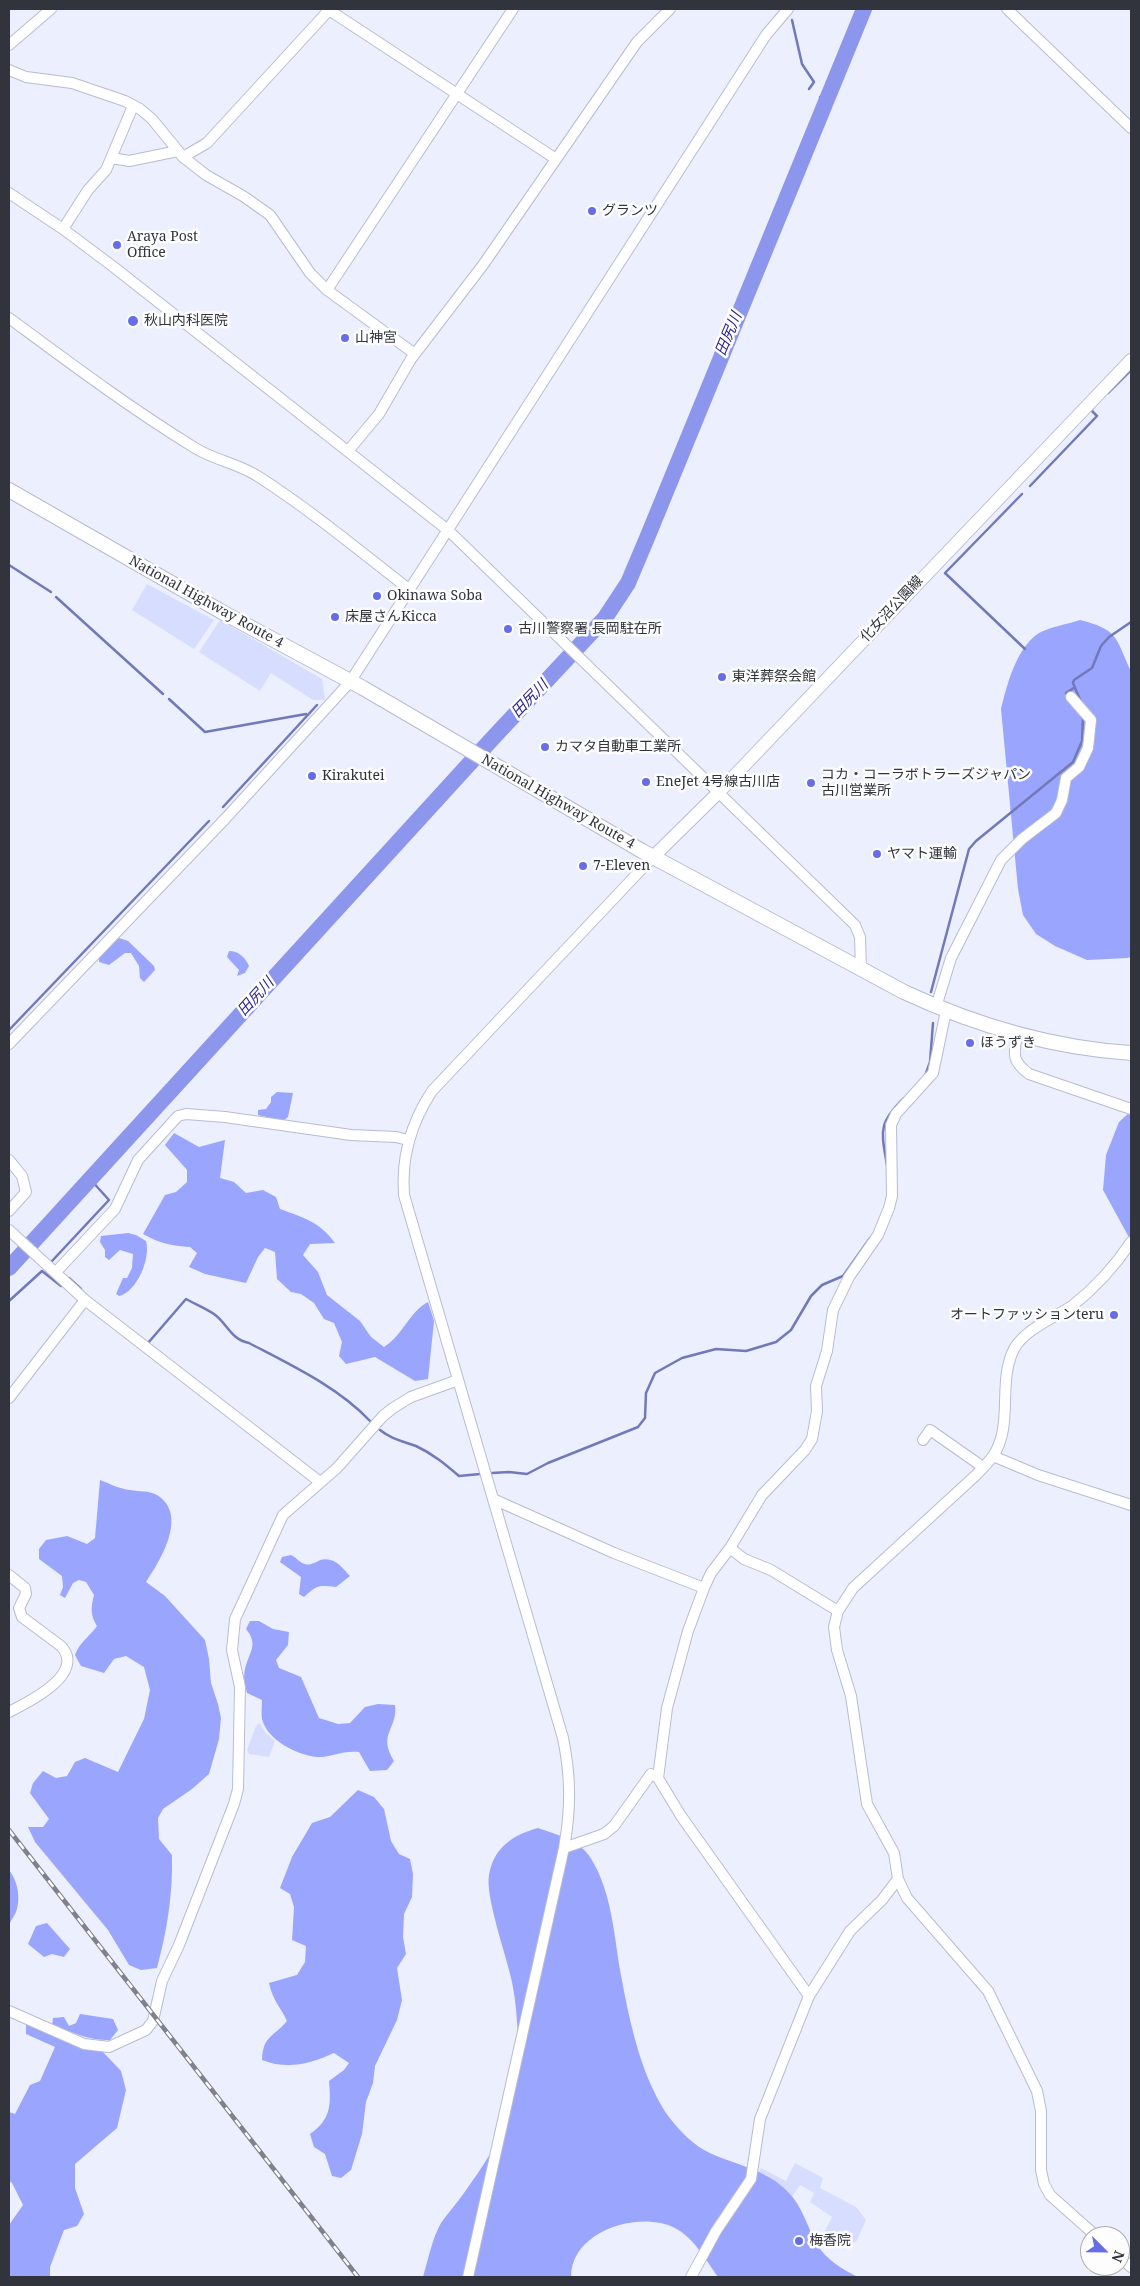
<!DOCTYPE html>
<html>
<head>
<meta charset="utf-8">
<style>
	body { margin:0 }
	#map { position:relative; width:1140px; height:2286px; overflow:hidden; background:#eceffd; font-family:"Noto Serif",serif }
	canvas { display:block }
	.frame { position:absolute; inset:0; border:10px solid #32343d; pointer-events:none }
	.north { position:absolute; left:1080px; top:2226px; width:50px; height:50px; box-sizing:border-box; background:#fdfdfd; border:1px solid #acadb0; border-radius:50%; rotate:113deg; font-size:14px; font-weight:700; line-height:20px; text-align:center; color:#32343d }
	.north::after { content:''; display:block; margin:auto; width:18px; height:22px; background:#676de6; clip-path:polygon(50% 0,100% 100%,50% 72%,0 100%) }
</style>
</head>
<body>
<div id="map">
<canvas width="1140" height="2286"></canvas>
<div class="frame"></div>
<div class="north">N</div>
</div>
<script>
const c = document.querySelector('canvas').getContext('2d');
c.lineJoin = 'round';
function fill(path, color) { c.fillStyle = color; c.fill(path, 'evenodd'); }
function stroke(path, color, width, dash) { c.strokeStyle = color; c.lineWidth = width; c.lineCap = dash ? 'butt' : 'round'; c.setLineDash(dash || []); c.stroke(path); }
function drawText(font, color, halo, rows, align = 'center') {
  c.font = font + ' "Noto Serif","Noto Sans JP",serif'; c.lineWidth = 5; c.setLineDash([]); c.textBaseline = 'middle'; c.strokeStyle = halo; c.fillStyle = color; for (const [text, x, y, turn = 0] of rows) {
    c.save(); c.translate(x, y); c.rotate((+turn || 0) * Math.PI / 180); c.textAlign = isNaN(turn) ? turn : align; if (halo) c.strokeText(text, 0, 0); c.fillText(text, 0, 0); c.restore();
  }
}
const green = new Path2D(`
	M147 584 214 620 194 649 132 610Z
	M220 620 322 679 325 700H313L271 673 260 691 199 652Z
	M260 1723 265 1732 275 1741 269 1757 249 1754 247 1750 256 1726Z
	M795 2163 823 2178 820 2188 856 2207 866 2220 856 2242 833 2247 821 2239 832 2217 810 2202 814 2193 800 2185 790 2200 754 2181 761 2168 786 2181Z`);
const forest = new Path2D(`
	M1080 620C1119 630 1115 637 1131 671V957L1127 958 1087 960 1055 946 1036 934 1023 915 1018 889 1001 709C1007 685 1016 648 1039 633 1050 627 1068 624 1080 620Z
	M119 938 128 941 154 966 155 970 144 982 140 978 139 966 131 953H125L109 965 99 962V957Z
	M229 951C238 951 245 957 249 966L245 973 237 976 239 970 227 957Z
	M277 1092 293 1093 288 1117 283 1121 258 1115V1110L266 1109 271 1102V1097Z
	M1131 1111V1241L1103 1190 1106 1155 1119 1122Z
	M174 1133 199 1147 225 1140 220 1178 234 1182 246 1193 263 1190 276 1197 280 1209C304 1218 319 1221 335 1243L310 1244 303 1255 318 1272 327 1295 360 1321 371 1337 384 1347C404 1334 409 1312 428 1302L434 1321 428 1379 415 1381 375 1357 346 1364 339 1356 342 1342 334 1323 324 1319 314 1303 301 1294 291 1292 277 1279 275 1252 265 1248 258 1257 246 1283 205 1274 189 1267 197 1253 190 1247C171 1246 159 1243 143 1234L165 1195 176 1192 187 1182V1170L165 1145Z
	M128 1233 136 1235 146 1241C151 1258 137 1292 119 1296L116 1294 123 1278H127L132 1268 133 1254 120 1250 109 1260 105 1257V1250L100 1242 101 1236Z
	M100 1480C110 1484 120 1489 130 1490 140 1492 148 1490 157 1495 189 1515 160 1561 146 1582L165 1596 205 1640 209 1659 211 1683 218 1704 221 1718 219 1739 209 1774 192 1789 163 1809 158 1818 159 1839 172 1855C173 1894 167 1931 157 1968L141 1970 129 1965 108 1930 35 1842 28 1827H43L49 1819 30 1793 33 1783 43 1771 56 1778 67 1776 75 1762 85 1758 118 1772 144 1719 150 1690 144 1667 126 1656 114 1659 104 1673 81 1666 75 1655C79 1643 90 1636 97 1626 90 1615 91 1607 94 1595L86 1582 79 1580 73 1583 65 1598 60 1595 63 1587 62 1576 39 1559V1549L46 1540 67 1536 87 1544 95 1538Z
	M291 1555C296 1557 300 1563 305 1564 310 1566 316 1562 320 1560 334 1556 342 1567 350 1576L336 1587C318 1585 317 1585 304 1597L299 1594 301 1577 280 1562 282 1557Z
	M250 1621H259L273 1629 289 1632 288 1645 276 1660 279 1668 301 1677 319 1718 338 1724 350 1723 365 1707 378 1704 395 1705C398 1730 377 1733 394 1761L387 1770 370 1771 359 1752C342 1750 329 1758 317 1757 297 1755 267 1740 262 1719 261 1713 262 1706 262 1700L247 1693C245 1685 243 1678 245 1669 249 1652 259 1645 246 1629Z
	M358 1790 374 1797 384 1809 391 1841 399 1854 410 1859 413 1874 412 1897 404 1914 403 1937 406 1954 397 1968 402 2000 397 2020 375 2066 373 2083 366 2102 362 2134 351 2170 341 2178 332 2176 325 2154 314 2147 310 2134C331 2119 331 2106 329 2081L344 2070 349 2063 334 2053C309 2064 288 2070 262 2060 263 2035 274 2037 287 2021 280 2006 273 2001 269 1983L297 1975 305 1962 306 1946 292 1940 294 1907 290 1894 280 1888 292 1857 312 1823 330 1817Z
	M538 1828C555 1834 579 1840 590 1857 611 1889 614 1933 620 1970 629 2018 639 2071 666 2113 676 2127 690 2142 704 2150 732 2165 766 2168 788 2192 803 2207 807 2227 817 2244 826 2260 842 2269 858 2277H718C706 2260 694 2238 675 2228 639 2210 571 2231 571 2277H423C428 2260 432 2239 441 2223 448 2213 457 2203 464 2193 503 2139 519 2107 518 2039 517 2020 516 2001 512 1982 507 1957 485 1897 489 1875 494 1847 513 1835 538 1828Z
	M9 1870C18 1881 21 1899 16 1912 13 1919 9 1921 9 1930Z
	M47 1923 70 1949 64 1957 52 1954 44 1957 28 1944 36 1926Z
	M80 2014 113 2019 118 2030 110 2040C85 2040 75 2032 52 2026L53 2018 64 2017 69 2026 76 2023Z
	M26 2024 82 2048 103 2052 121 2071 126 2090 117 2128 75 2164V2188L84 2214 77 2226 64 2230 50 2267V2277H9V2225L23 2205 12 2183 9 2181V2112L15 2114 30 2085 40 2081 55 2047 26 2034Z`);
const stream = new Path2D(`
	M792 20 802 64 814 82 809 89
	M820 97 826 101
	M1108 393 1131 370
	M1030 486 1097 416 1091 410 1093 408
	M1022 494 945 573 1025 649
	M9 565 51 592
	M56 597 163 694
	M1066 693 1075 687
	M169 699 205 732 306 714
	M1081 702 1073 683 1074 680 1092 668 1101 646 1109 637 1131 622
	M223 807 317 705
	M931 992 969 849 976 841 1073 762 1082 741 1083 718
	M9 1030 209 821
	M925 1076 930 1062 933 1023
	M887 1165C881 1130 878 1124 904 1098
	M52 1261 109 1200 90 1179
	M69 1278 81 1289
	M9 1301 42 1271 61 1286 63 1284
	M148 1343 186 1299C195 1304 205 1308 214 1314 227 1323 231 1340 249 1343 291 1365 338 1387 370 1421
	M380 1430C391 1439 402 1441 416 1446 433 1454 445 1464 459 1476L480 1474
	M492 1473 509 1472 527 1474 548 1463 638 1427 645 1418 646 1393 655 1373 682 1358 716 1349 746 1351 776 1342 791 1330 811 1296 822 1285 843 1276 870 1238`);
const river = new Path2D(`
	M9 1268 492 739 605 618 628 583 647 538 864 9`);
const minor = new Path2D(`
	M1007 9 1131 128
	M329 10 556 159
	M9 45 51 9
	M9 70 26 77 72 83 125 101 140 109 152 119 183 157 206 175 243 196 270 215 310 273 327 290 415 354
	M183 157 207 143 330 9
	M112 158 129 161 178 151
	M9 193 63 229 115 268 449 531 855 925 860 937 861 970
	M63 229 88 190 106 170 133 106
	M327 290 513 9
	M9 318C70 363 130 408 195 448 216 461 238 463 259 477 312 511 361 552 410 590
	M348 451 379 414 411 359 483 265 637 42 670 9
	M936 1007 951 958 1001 860 1022 839 1056 813 1062 800 1066 778 1079 767 1088 748 1091 720 1071 697
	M1017 1033C1014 1055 1011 1060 1029 1074L1131 1109
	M9 1044 225 819 350 682 766 35 788 9
	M9 1160 22 1176 26 1192 9 1211
	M9 1230 85 1300 320 1482
	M56 1272 115 1209 138 1160 178 1116 186 1114 225 1117 351 1135 396 1137 408 1140
	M9 1398 85 1300
	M923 1440 930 1430 983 1467
	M993 1456 1038 1475 1131 1505
	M493 1499 614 1553 704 1588
	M730 1548 744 1559 771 1570 838 1611
	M9 1575 25 1588 26 1594 19 1608 22 1617 61 1646C87 1674 27 1703 9 1712
	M658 1778 667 1708 688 1631 704 1588 711 1573 730 1548 762 1495 805 1450 812 1439 817 1411 816 1386 827 1351 833 1310 849 1277 878 1235 889 1208 892 1196 891 1125 896 1114 933 1073 946 1011
	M564 1848 604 1834 614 1826 651 1774 658 1778 681 1816 809 1996
	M898 1879 907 1898 988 1991 1037 2091 1041 2111V2170L1044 2184 1050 2195 1096 2236
	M9 2011 84 2044 109 2047 146 2030 153 2021 162 1981 179 1945 234 1804 238 1789 240 1687 232 1650 235 1619 283 1515 337 1468 383 1416 393 1408 411 1397 458 1380
	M1120 2257 1131 2267
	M468 2277 564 1848C571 1809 571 1777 563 1738L404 1195C401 1156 411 1123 432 1091L653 857
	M691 2277 716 2231 751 2179 760 2119 809 1996 850 1931 882 1900 898 1879 894 1853 867 1804 851 1696 837 1650 834 1627 838 1611 853 1588 975 1476C981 1470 988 1463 993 1456 1014 1425 997 1382 1014 1349 1025 1329 1054 1318 1072 1306 1095 1288 1115 1266 1131 1242`);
const major = new Path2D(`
	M653 857 718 793 1131 360`);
const highway = new Path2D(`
	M9 490 222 612 363 688 642 851 904 992C975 1025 1053 1048 1131 1053`);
const rail = new Path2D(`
	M9 1830 358 2277`);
const markers = [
	[592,211,5,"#676de6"],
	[117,245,5,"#676de6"],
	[133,321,6,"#676de6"],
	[345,338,5,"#676de6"],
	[377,596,5,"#676de6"],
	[335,617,5,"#676de6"],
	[508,629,5,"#676de6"],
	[722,677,5,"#676de6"],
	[545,747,5,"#676de6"],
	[312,776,5,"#676de6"],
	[646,782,5,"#676de6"],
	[811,783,5,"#676de6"],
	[877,854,5,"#676de6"],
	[583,866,5,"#676de6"],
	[970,1043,5,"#676de6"],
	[1114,1315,5,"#676de6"],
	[799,2241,5,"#676de6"]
];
const poiNames = [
	["グランツ",602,211],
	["Araya Post",127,237],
	["Office",127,253],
	["秋山内科医院",144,321],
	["山神宮",355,338],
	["Okinawa Soba",387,596],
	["床屋さんKicca",345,617],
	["古川警察署 長岡駐在所",518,629],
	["東洋葬祭会館",732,677],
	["カマタ自動車工業所",555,747],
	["コカ・コーラボトラーズジャパン",821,775],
	["古川営業所",821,791],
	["Kirakutei",322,776],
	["EneJet 4号線古川店",656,782],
	["ヤマト運輸",887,854],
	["7-Eleven",593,866],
	["ほうずき",980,1043],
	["オートファッションteru",1104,1315,"right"],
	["梅香院",809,2241]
];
const streetNames = [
	["National Highway Route 4",206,602,29],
	["化女沼公園線",892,609,-47],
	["National Highway Route 4",558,802,30]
];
const waterNames = [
	["田尻川",729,334,-67],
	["田尻川",530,699,-46],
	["田尻川",256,997,-48]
];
fill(green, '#d7ddfe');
fill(forest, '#9aa5fd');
stroke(stream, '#7179b8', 2.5);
stroke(river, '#8c96ec', 16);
stroke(minor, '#b8bcd3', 12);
stroke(major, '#b8bcd3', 14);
stroke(highway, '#b8bcd3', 16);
stroke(minor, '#fff', 10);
stroke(major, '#fff', 12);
stroke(highway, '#fff', 14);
stroke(rail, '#7f818d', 4.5);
stroke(rail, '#fdfdfd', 2.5, [8]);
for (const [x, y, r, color] of markers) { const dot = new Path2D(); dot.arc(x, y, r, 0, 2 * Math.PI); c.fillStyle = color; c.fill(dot); stroke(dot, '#fdfdfd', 2); }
drawText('14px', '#32343d', '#fdfdfd', poiNames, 'left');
drawText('14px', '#32343d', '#fdfdfd', streetNames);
drawText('italic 15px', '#2e288a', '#fdfdfd', waterNames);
</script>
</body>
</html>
